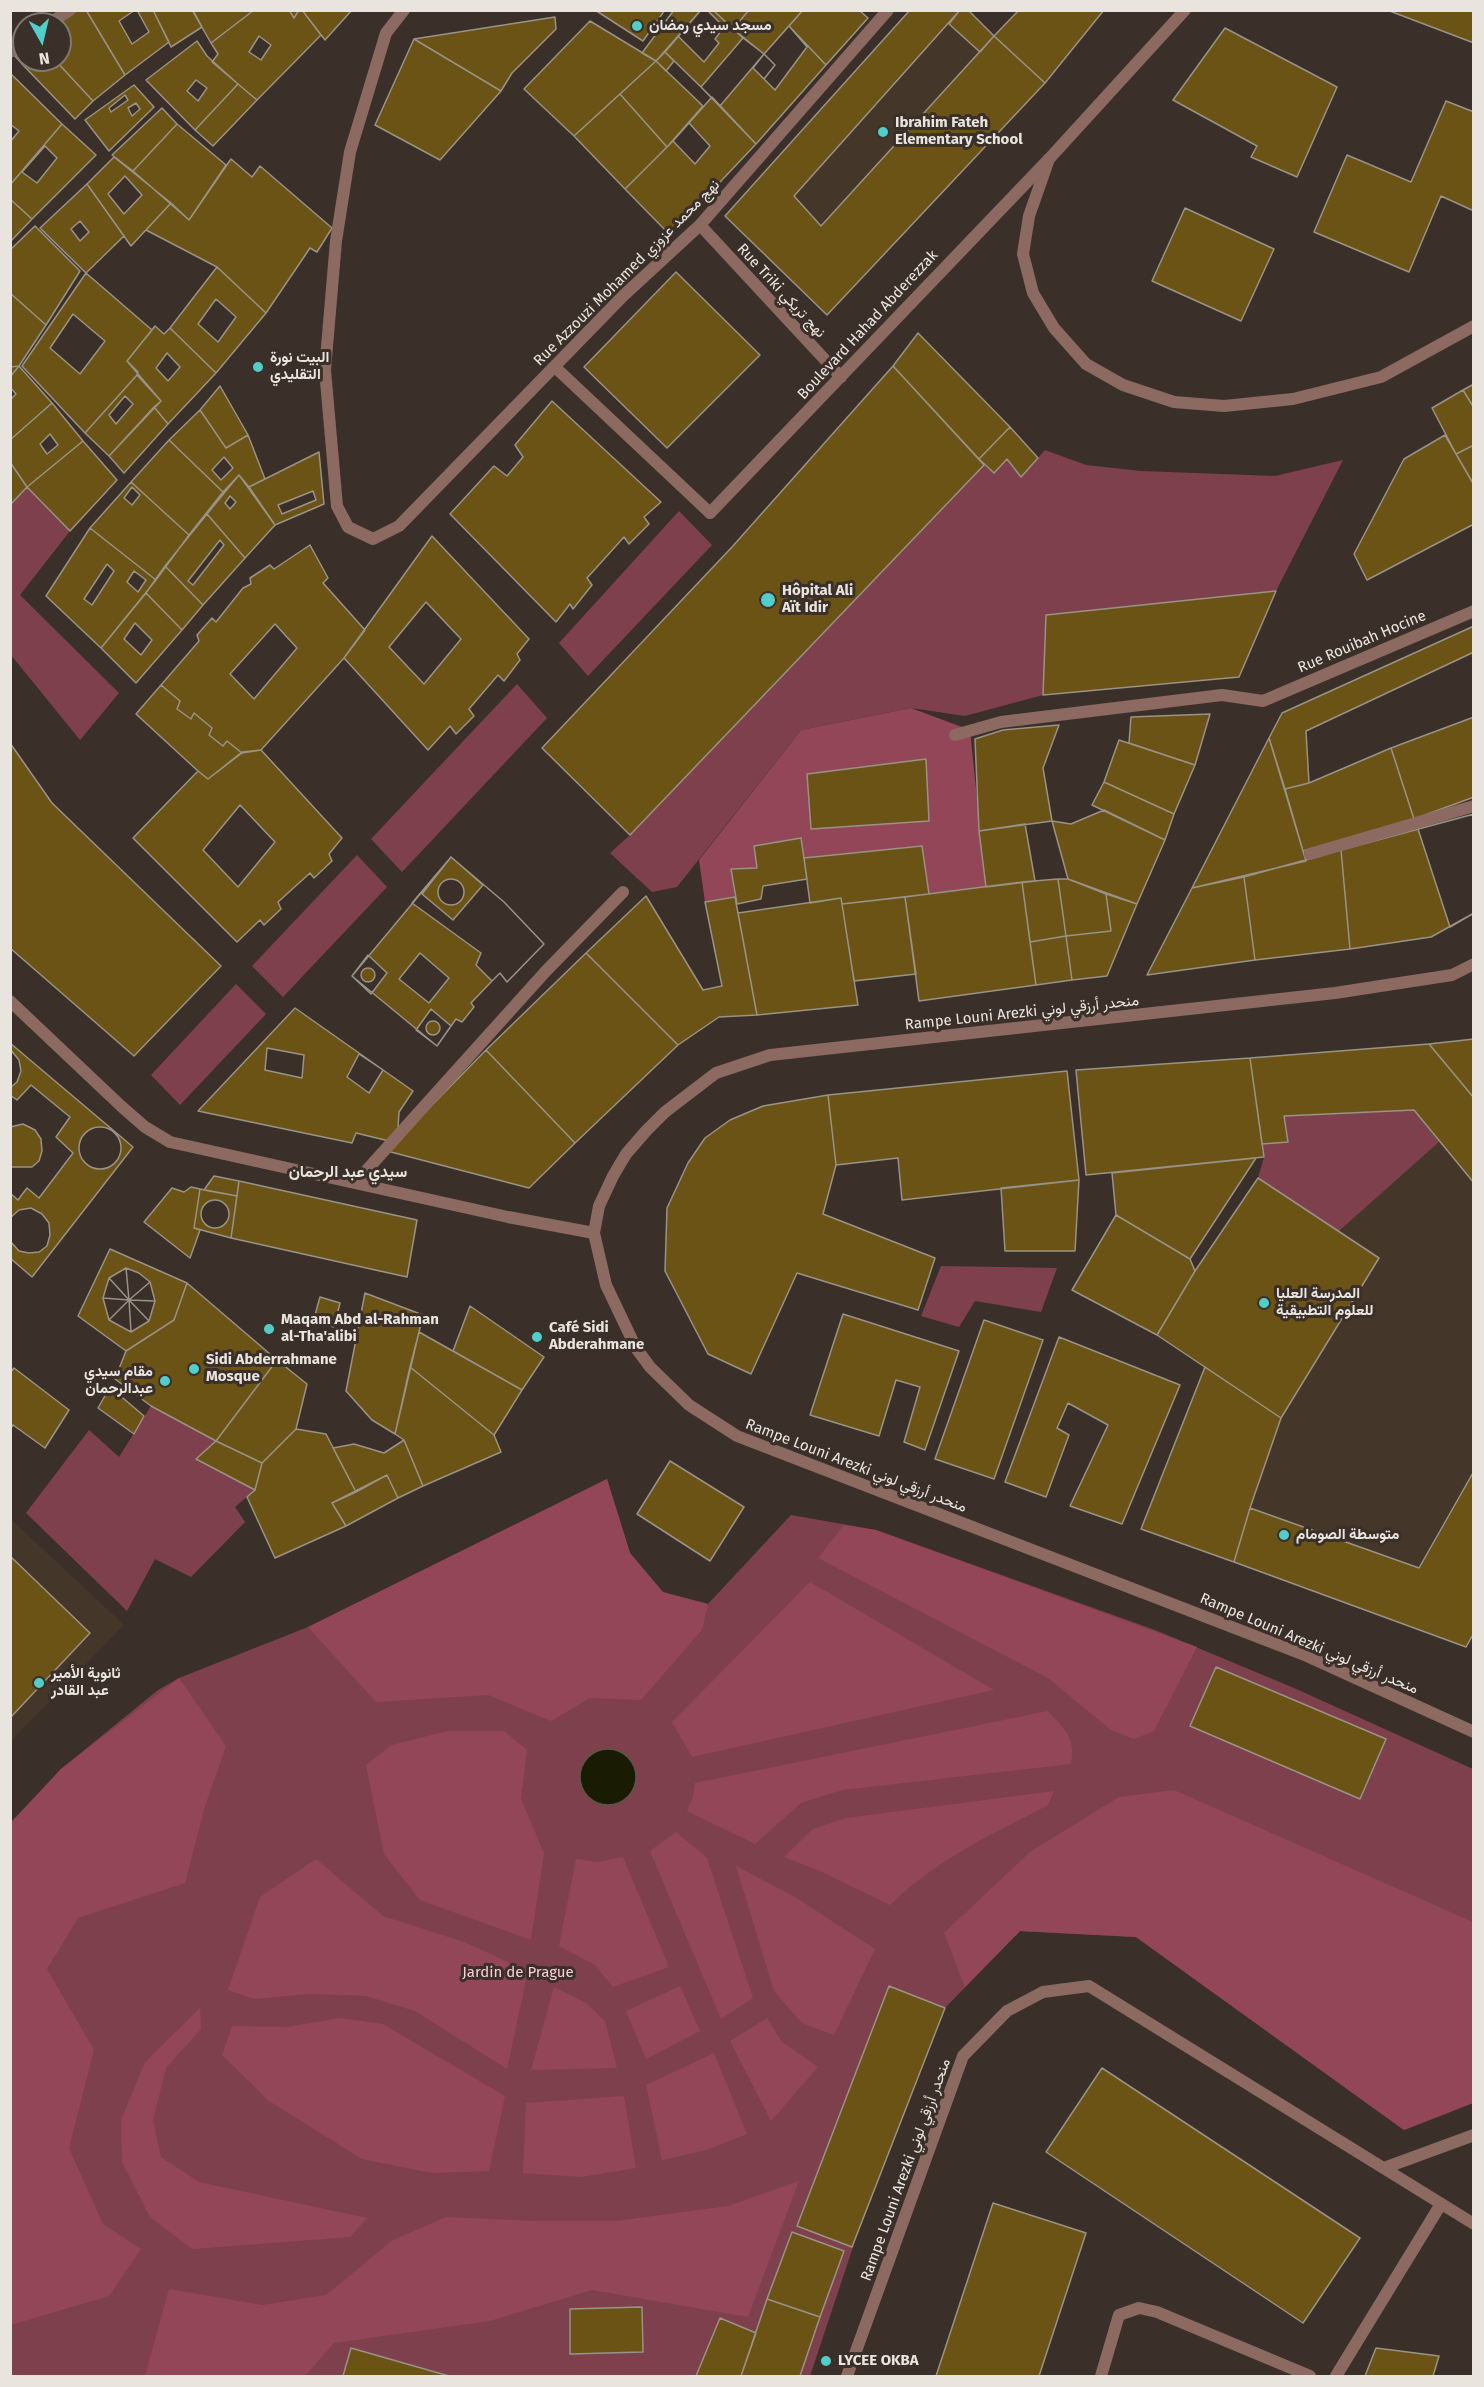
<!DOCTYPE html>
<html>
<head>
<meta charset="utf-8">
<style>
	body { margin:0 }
	#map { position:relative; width:1484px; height:2387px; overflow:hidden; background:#3a3029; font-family:"Fira Sans",sans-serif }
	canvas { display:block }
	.frame { position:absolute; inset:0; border:12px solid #eae4df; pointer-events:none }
	.north { position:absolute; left:12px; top:12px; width:60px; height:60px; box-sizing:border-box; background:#3a3029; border:2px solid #807872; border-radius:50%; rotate:172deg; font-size:16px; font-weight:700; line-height:24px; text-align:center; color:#eae4df }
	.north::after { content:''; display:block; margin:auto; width:21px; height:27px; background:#53cdc9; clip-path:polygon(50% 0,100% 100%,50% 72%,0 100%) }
</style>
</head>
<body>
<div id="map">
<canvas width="1484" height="2387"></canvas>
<div class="frame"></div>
<div class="north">N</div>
</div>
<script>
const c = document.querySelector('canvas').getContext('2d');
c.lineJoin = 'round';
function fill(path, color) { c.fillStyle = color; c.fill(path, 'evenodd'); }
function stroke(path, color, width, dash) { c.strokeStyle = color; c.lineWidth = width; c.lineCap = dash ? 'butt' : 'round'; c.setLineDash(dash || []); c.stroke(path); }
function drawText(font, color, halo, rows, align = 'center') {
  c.font = font + ' "Fira Sans",Vazirmatn,sans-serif'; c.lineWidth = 6; c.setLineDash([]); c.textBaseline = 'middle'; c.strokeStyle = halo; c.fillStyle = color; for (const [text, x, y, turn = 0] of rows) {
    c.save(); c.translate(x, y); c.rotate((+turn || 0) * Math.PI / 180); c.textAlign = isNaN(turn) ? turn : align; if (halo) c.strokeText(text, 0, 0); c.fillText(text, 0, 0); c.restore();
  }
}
const built = new Path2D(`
	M910 11H968L1045 83 827 315 725 216Z
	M1439 1142 1473 1183V1471L1419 1568 1250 1508 1281 1418 1379 1258 1339 1231Z
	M10 1518 124 1625 11 1741H10Z`);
const green = new Path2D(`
	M1045 450 1086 465 1141 471 1275 476 1343 460 1276 591 1047 615 1043 695 965 716 911 708 801 730 677 887 652 892 610 853 630 835 984 465 994 473 1007 459 1021 477Z
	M27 487 70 531 20 595 119 693 80 740 11 655 10 505Z
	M679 511 712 545 588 676 559 643Z
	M517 684 547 718 402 872 371 839Z
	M357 855 387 887 283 997 252 966Z
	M236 984 266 1014 180 1105 151 1075Z
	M1414 1110 1439 1142 1339 1231 1258 1178 1264 1157 1262 1144 1288 1141 1284 1116Z
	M941 1266 1057 1268 1041 1312 975 1301 959 1327 921 1316Z
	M151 1406 216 1441 196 1459 255 1490 235 1507 245 1522 191 1577 155 1559 127 1611 26 1513 89 1430 119 1457Z
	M607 1479 630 1553 663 1593 708 1604 791 1515 876 1530 1155 1630 1294 1688 1473 1769V2103L1404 2130 1136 1937 1020 1931 945 2008 929 2019 810 2376H11L10 1823 61 1769 158 1690 179 1678 308 1627Z`);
const forest = new Path2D(`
	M911 708 970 730 986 887 929 894 922 846 804 858 800 839 754 846 757 868 731 869 735 897 705 902 699 860 801 730Z
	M607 1479 630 1553 663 1592 708 1604 702 1630 641 1700 590 1698 551 1721 488 1695 376 1702 308 1627Z
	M844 1525 876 1530 1197 1647 1154 1731 1134 1739 1111 1730 1048 1678 818 1558Z
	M810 1582 994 1690 692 1757 672 1722Z
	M179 1678 226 1746 205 1806 185 1883 78 1918 47 1969 94 2050 69 2148 103 2224 141 2249 109 2296 11 2325V1823L61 1769Z
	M1048 1711C1064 1728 1076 1738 1071 1764L842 1790 801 1803 755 1844 687 1811 693 1797 695 1783Z
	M447 1731H504L527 1750 521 1799 544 1853 531 1940 420 1900 384 1854 366 1765 392 1745Z
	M1174 1790 1473 1922V2103L1404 2130 1136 1937 1020 1931 965 1987 944 1933 1030 1852 1119 1797Z
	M1054 1791 1048 1805C990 1836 938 1858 890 1905L820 1871 784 1857 813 1829 846 1818Z
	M676 1832 707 1858 753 1998 721 2019 650 1851Z
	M623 1857 669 1967 613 1987 595 1965 559 1946 576 1859 598 1862Z
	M316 1859 383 1916 464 1942 528 1971 507 2069 415 2011 366 1996 310 1994 254 1999 228 1990 260 1897Z
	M736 1866 795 1897 875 1949 834 2035 802 2023 774 1991Z
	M680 1986 700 2031 646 2059 626 2011Z
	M554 1987 586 2003 605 2021 617 2068 531 2070Z
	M200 2008 201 2029 166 2068 153 2120 161 2157 199 2182 367 2218 350 2237 192 2249 150 2217 122 2162 121 2120 145 2062Z
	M340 2018 383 2024 505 2096 489 2171 432 2173 362 2159 269 2101 222 2055 232 2026 286 2027Z
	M767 2018 781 2041 818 2067 771 2121 730 2041Z
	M714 2053 747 2134 707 2150 662 2160 646 2085Z
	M624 2096 636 2168 581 2177 523 2173 526 2103Z
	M799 2181 748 2317 592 2290 490 2321 334 2343 305 2376H145L169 2289 262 2305 326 2295 393 2240 446 2217 537 2221H616L728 2206Z`);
const water = new Path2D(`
	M580 1777a28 28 0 1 1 56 0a28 28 0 1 1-56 0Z`);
const building = new Path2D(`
	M78 10H86L125 75 93 101 55 60H60V24H54Z
	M86 10H135L119 21 132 44 149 32 137 10H153L169 42 125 75Z
	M153 10H193L202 27 171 47Z
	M192 10H254L211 43Z
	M254 10H289L294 18 299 10H302L321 35 257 100 212 62 218 54 211 43ZM259 36 271 45 261 60 249 52Z
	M289 10H299L294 18Z
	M302 10H352L325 40Z
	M595 10H665L643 41Z
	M674 10 700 11 656 61 642 53Z
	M707 10 724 27 715 39 719 43 704 62 678 36 701 10Z
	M713 10 743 38 701 87 665 52 701 10Z
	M713 10H749L733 29Z
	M749 10H803L764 54 733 29Z
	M803 10H859L868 18 826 65 789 26Z
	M910 10H960L794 196 821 226 994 36 1045 83 827 315 725 216Z
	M960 10H968L994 36 980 52 949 24Z
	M1019 10H1104L1045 83 994 36Z
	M1387 10H1474V43Z
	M555 17 556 29 512 73 501 91 414 39Z
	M590 21 656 61 574 136 524 89Z
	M789 26 826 65 756 144 701 87 743 38 764 54Z
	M789 26 807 47 775 90 764 79 775 65 764 54Z
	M1225 28 1337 87 1297 177 1251 157 1257 146 1173 100Z
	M743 38 764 54 720 106 701 87Z
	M414 39 501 91 440 160 375 125Z
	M197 41 207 56 238 84 195 130 146 80ZM196 80 207 88 198 101 187 91Z
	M24 47V60H27L23 65 14 55Z
	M665 52 674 61 666 71 656 61Z
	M764 54 775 65 764 79 753 68Z
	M27 60H55L93 101 75 119 23 65Z
	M656 61 703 106 667 147 620 94Z
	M10 73 62 124 10 185V142L19 131 10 124Z
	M238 84 257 100 213 146 195 130Z
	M134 85 154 107 109 151 85 120ZM125 95 128 100 111 112 109 108ZM136 103 140 109 132 116 128 108Z
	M620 94 667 147 625 189 574 136Z
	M712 97 756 144 670 235 625 189 673 141Z
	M1446 101 1474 112V211L1441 196 1409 272 1314 232 1347 155 1411 182Z
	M162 108 177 124 133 171 112 155Z
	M689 123 710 146 695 164 673 141Z
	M62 124 96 155 32 219 10 199V185Z
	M177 124 226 165 189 220 133 171Z
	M45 146 57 158 37 183 22 172Z
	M114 157 171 203 131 246 87 184ZM125 176 142 195 124 214 108 194Z
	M231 159 252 177 260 166 332 228 317 252 310 248 266 313 217 267 146 230 171 203 189 220Z
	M87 184 124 236 86 273 40 228ZM80 221 89 232 80 241 71 229Z
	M10 199 32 219 10 242Z
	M1185 208 1274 249 1241 321 1152 281Z
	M35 226 80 271 46 325 10 293V250Z
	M217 267 266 313 216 373 170 328ZM216 299 236 317 218 342 198 324Z
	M676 272 760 355 667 448 584 367Z
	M86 273 152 330 127 361 138 372 137 375 85 433 22 366ZM73 314 105 341 80 374 50 348Z
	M10 293 46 325 19 366 10 367Z
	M155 326 164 334 170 328 216 373 168 424 154 407 161 401 127 361ZM167 353 180 367 168 381 156 368Z
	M918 333 1010 427 979 459 893 366Z
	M19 366 52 403 10 440V400L16 394 10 387V377Z
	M19 366 10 377V367Z
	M893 366 984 465 630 835 542 748 732 547Z
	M137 375 161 401 109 456 85 433ZM125 396 133 404 116 424 109 415Z
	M1474 384V408L1463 390Z
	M220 386 248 435 226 448 200 410Z
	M1463 390 1474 408V445L1456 454 1432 408Z
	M552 401 661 502 644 517 649 524 629 544 624 537 587 578 592 585 573 609 570 604 556 622 450 514 494 466 507 476 523 457 515 445Z
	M52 403 83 441 27 487 10 462V440ZM50 434 58 445 47 454 40 444Z
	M154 407 168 424 124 473 109 456Z
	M200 410 226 448 248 435 265 479 249 487 239 475 223 492 169 440ZM224 457 233 468 221 480 212 470Z
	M1010 427 1038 458 1021 477 1007 459 994 473 979 459Z
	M1445 435 1474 485V524L1367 580 1354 554 1404 459Z
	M169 440 223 492 189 535 131 482Z
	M83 441 117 480 70 531 27 487Z
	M1474 445V485L1456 454Z
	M319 452 324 504 275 525 249 487ZM313 491 316 500 282 514 278 505Z
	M10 462 27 487 10 505Z
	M239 475 275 525 245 558 207 514ZM230 496 236 502 230 509 225 503Z
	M131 482 189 535 156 580 90 528ZM132 487 140 495 132 505 124 498Z
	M207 514 245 558 203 605 165 566ZM220 540 224 545 193 585 188 581Z
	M90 528 156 580 101 648 46 596ZM107 564 114 571 92 605 84 599ZM134 571 146 580 138 592 127 582Z
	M432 536 529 639 517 654 520 660 504 681 498 675 469 709 474 716 456 734 450 726 428 750 344 658ZM426 602 461 639 424 684 389 647Z
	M310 545 328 578 323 583 365 630 344 658 261 750 242 753 227 741 223 746 209 735 212 728 194 713 191 719 177 709 180 701 161 685 199 641 197 635 212 618 216 622 243 588 251 584 250 578 270 565 274 569ZM275 624 297 648 254 699 230 674Z
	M165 566 203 605 182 630 146 593Z
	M1276 591 1239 677 1043 695 1046 615Z
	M146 593 182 630 136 683 101 648ZM135 623 152 640 141 655 124 639Z
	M1474 626V652L1306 731 1309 783 1285 789 1269 738 1282 713Z
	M161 685 180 701 177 709 191 719 194 713 212 728 209 735 223 746 227 741 242 753 208 779 198 771 136 714Z
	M1210 714 1195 765 1129 743 1131 717Z
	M1474 717V797L1414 819 1391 748Z
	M1059 725 1043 768 1052 821 979 831 975 739 1003 730Z
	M1269 738 1306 861 1192 888Z
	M1119 740 1195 765 1174 814 1104 782Z
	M10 743 52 803 221 966 134 1056 10 948Z
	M1391 748 1414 819 1303 851 1285 789 1309 783Z
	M261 750 342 838 329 854 332 861 314 878 310 873 278 902 281 909 264 925 260 920 237 942 133 838 198 771 208 779 242 752ZM240 805 275 842 238 887 203 850Z
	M926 759 929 821 811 829 807 774Z
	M1104 782 1174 814 1165 840 1092 805Z
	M1104 810 1165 840 1137 904 1068 879 1052 821 1071 824Z
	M1474 814V913L1431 937 1350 949 1341 850Z
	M1474 814V913L1450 927 1418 829Z
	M1025 824 1035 881 986 887 979 831Z
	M801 838 807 879 763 886 761 899 737 904 731 869 757 868 754 846Z
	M922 846 929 894 842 904 841 898 810 903 804 858Z
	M1341 850 1350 949 1255 960 1244 877Z
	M451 857 504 902 544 944 507 982 500 973 492 981 471 1003 474 1007 462 1022 456 1019 437 1046 352 976ZM420 953 449 978 429 1003 399 979Z
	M451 857 504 902 544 944 507 982 500 973 492 981 476 965 481 953 412 903Z
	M451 857 483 885 453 920 422 894Z
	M1244 877 1255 960 1147 975 1192 888Z
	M1058 879H1068L1106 894 1111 931 1066 936Z
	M1058 879 1066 936 1030 942 1022 882Z
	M438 892a13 13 0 1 1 26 0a13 13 0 1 1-26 0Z
	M1022 882 1036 985 919 1001 905 897Z
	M1106 894 1137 904 1107 976 1072 980 1066 936 1111 931Z
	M646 896 703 990 722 986 705 902 735 897 757 1015 719 1017 678 1045 586 953Z
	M905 897 916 974 854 981 842 904Z
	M841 898 858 1005 757 1015 738 913Z
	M1066 936 1072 980 1036 985 1030 942Z
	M586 953 678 1045 575 1143 486 1050Z
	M368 955 387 973 371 994 352 976Z
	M361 975a7 7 0 1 1 14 0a7 7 0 1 1-14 0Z
	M295 1008 413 1091 399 1112 398 1128 389 1141 356 1133 352 1143 198 1111ZM267 1048 304 1055 302 1078 265 1070Z
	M431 1009 451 1026 437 1046 416 1030Z
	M426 1028a7 7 0 1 1 14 0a7 7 0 1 1-14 0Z
	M1474 1039V1098L1429 1044Z
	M10 1043 133 1147 32 1277 10 1258Z
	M1429 1044 1474 1098V1183L1414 1110 1284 1116 1288 1142 1262 1144 1250 1058Z
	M10 1049 19 1060 21 1071 17 1082 10 1088Z
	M486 1050 575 1143 529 1188 387 1151Z
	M359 1054 383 1070 369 1093 347 1077Z
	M1250 1058 1264 1157 1086 1175 1076 1070Z
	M1067 1071 1079 1180 902 1200 898 1158 836 1165 828 1095Z
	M31 1085 70 1117 56 1137 73 1153 39 1198 27 1188 18 1200 10 1193V1095L17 1100Z
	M828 1095 836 1165 823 1214 935 1258 918 1310 797 1273 751 1374 708 1354 665 1271 667 1208 688 1163 705 1138 730 1120 763 1106Z
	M23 1124 35 1130 41 1139 42 1151 39 1161 32 1167H11L10 1127Z
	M79 1148a21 21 0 1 1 42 0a21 21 0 1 1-42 0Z
	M1256 1158 1190 1259 1116 1215 1112 1173Z
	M214 1176 239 1181 237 1196 204 1190Z
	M1258 1178 1379 1258 1281 1418 1157 1335 1195 1271Z
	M1079 1180 1075 1251H1005L1001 1188Z
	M239 1181 417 1220 407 1277 231 1238Z
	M191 1187 200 1189 194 1228 200 1230 190 1258 144 1222 172 1188 184 1192Z
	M200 1189 237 1196 231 1238 194 1228Z
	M201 1214a14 14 0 1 1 28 0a14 14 0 1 1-28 0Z
	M31 1208 42 1214 49 1223 50 1235 47 1246 39 1252 29 1253 19 1251 10 1241V1218L19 1210Z
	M1116 1215 1190 1259 1195 1271 1157 1335 1072 1290Z
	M110 1249 187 1283 174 1320 126 1351 78 1316Z
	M126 1268 129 1300 109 1278Z
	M126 1268 139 1273 150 1282 129 1300Z
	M109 1278 129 1300 103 1298Z
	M150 1282 155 1301 129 1300Z
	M187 1283 277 1360 216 1441 151 1406 115 1379 126 1351 174 1320Z
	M365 1293 423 1315 395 1434 372 1420 346 1391Z
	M320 1297 340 1303 334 1327 313 1322Z
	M103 1298 129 1300 109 1320Z
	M129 1300 131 1332 109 1320Z
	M129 1300 149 1321 131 1332Z
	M129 1300 155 1301 149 1321Z
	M470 1306 544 1357 522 1390 453 1351Z
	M843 1314 959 1351 925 1450 904 1442 920 1387 896 1380 879 1436 810 1415Z
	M984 1320 1043 1340 994 1479 935 1459Z
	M419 1332 522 1390 494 1435 410 1367Z
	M1059 1337 1180 1385 1122 1524 1070 1506 1108 1425 1068 1403 1057 1428 1069 1435 1046 1497 1005 1482Z
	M277 1360 307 1384 296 1429 262 1463 216 1441Z
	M410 1367 494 1435 501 1452 423 1486 404 1440 395 1434Z
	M1205 1367 1281 1418 1250 1508 1234 1562 1141 1529Z
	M14 1368 69 1410 45 1448 13 1425 10 1429V1373Z
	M110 1387 144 1416 134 1434 98 1408Z
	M296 1429 326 1434 356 1492 332 1503 346 1526 275 1558 247 1497 255 1490 262 1463Z
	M404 1440 423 1486 398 1498 387 1475 356 1492 333 1448 354 1444 384 1453Z
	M216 1441 262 1463 255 1490 196 1459Z
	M670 1461 744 1507 710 1561 637 1514Z
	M1474 1471V1633L1466 1647 1234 1562 1250 1508 1419 1568Z
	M387 1475 398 1498 346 1526 332 1503Z
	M10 1556 90 1633 10 1718Z
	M1216 1667 1386 1739 1360 1799 1190 1726Z
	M889 1986 945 2008 852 2247 797 2226Z
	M1102 2068 1360 2238 1303 2323 1046 2152Z
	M993 2203 1086 2233 1039 2376H936Z
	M792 2232 844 2251 820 2317 767 2299Z
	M767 2299 820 2317 800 2376H741Z
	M642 2307 643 2352 570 2354V2309Z
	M720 2318 756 2333 741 2376H696Z
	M351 2348 449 2376H343Z
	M1376 2348 1439 2356 1433 2376H1365Z`);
const service = new Path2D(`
	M1101 2376 1119 2315 1139 2308 1157 2312 1310 2376
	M1336 2376 1441 2204`);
const pedestrian = new Path2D(`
	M48 24 70 10
	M10 52 24 41
	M556 368 710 513
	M955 735 1001 722 1222 695 1263 701 1474 611
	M1310 854 1474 806
	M356 1182 546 971 623 892`);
const minor = new Path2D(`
	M404 10 386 33 350 152 336 241 325 370 337 506 348 527 373 539 399 526 623 296 700 225 888 10
	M700 225 841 377
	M710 513 1049 159
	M10 1001 121 1106 145 1127 170 1142 508 1217 594 1233`);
const tertiary = new Path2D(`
	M1185 10 1049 159 1029 216 1023 254 1033 293 1054 328 1086 364 1123 385 1174 402 1224 406 1293 399 1381 377 1474 326
	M1474 964 1452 975 1335 993 770 1055 716 1073 665 1112 646 1131 626 1154 613 1176 599 1206 594 1233 606 1285 636 1348 650 1367 689 1405 737 1436 1307 1656 1474 1732
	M1384 2168 1474 2135
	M847 2376 963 2056 1007 2011 1043 1992 1089 1986 1474 2224`);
const markers = [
	[637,26,6,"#53cdc9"],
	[883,132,6,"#53cdc9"],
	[258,367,6,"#53cdc9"],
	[768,600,8,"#53cdc9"],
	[1264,1303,6,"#53cdc9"],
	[269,1329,6,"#53cdc9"],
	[537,1337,6,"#53cdc9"],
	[194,1369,6,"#53cdc9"],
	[165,1381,6,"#53cdc9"],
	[1284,1535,6,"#53cdc9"],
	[39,1683,6,"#53cdc9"],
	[826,2361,6,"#53cdc9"]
];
const poiNames = [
	["مسجد سيدي رمضان",649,26],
	["Ibrahim Fateh",895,123],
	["Elementary School",895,140],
	["البيت نورة",270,358],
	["التقليدي",270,375],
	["Hôpital Ali",782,591],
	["Aït Idir",782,608],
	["المدرسة العليا",1276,1294],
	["للعلوم التطبيقية",1276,1311],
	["Maqam Abd al-Rahman",281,1320],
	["al-Tha'alibi",281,1337],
	["Café Sidi",549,1328],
	["Abderahmane",549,1345],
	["Sidi Abderrahmane",206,1360],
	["Mosque",206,1377],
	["مقام سيدي",153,1372,"right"],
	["عبدالرحمان",153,1389,"right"],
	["متوسطة الصومام",1296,1535],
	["ثانوية الأمير",51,1674],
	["عبد القادر",51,1691],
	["LYCEE OKBA",838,2361]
];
const streetNames = [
	["Rue Azzouzi Mohamed نهج محمد عزوزي",627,273,-45],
	["Rue Triki نهج تريكي",781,291,47],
	["Boulevard Hahad Abderezzak",868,325,-47],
	["Rue Rouibah Hocine",1362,642,-23],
	["Rampe Louni Arezki منحدر أرزقي لوني",1022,1013,-6],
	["Rampe Louni Arezki منحدر أرزقي لوني",856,1466,21],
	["Rampe Louni Arezki منحدر أرزقي لوني",1309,1644,23],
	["Rampe Louni Arezki منحدر أرزقي لوني",906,2170,-70]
];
const parkNames = [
	["Jardin de Prague",518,1973]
];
const neighbourhoodNames = [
	["سيدي عبد الرحمان",348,1173]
];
fill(built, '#45362a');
fill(green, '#7f404e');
fill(forest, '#924658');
fill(water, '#1a1b03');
stroke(water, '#585745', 1.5);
fill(building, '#6b5315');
stroke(building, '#999387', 1.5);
stroke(service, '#8c6a62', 12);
stroke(pedestrian, '#8c6a62', 12);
stroke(minor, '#8c6a62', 12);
stroke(tertiary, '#8c6a62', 12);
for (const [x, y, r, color] of markers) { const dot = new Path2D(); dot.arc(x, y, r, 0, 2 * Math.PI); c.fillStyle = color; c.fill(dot); stroke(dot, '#3a3029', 2); }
drawText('bold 15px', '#eae4df', '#3a3029', poiNames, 'left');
drawText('15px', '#eae4df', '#3a3029', streetNames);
drawText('15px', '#fbcdd5', '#3a3029', parkNames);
drawText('bold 16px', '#eae4df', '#3a3029', neighbourhoodNames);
</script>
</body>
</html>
